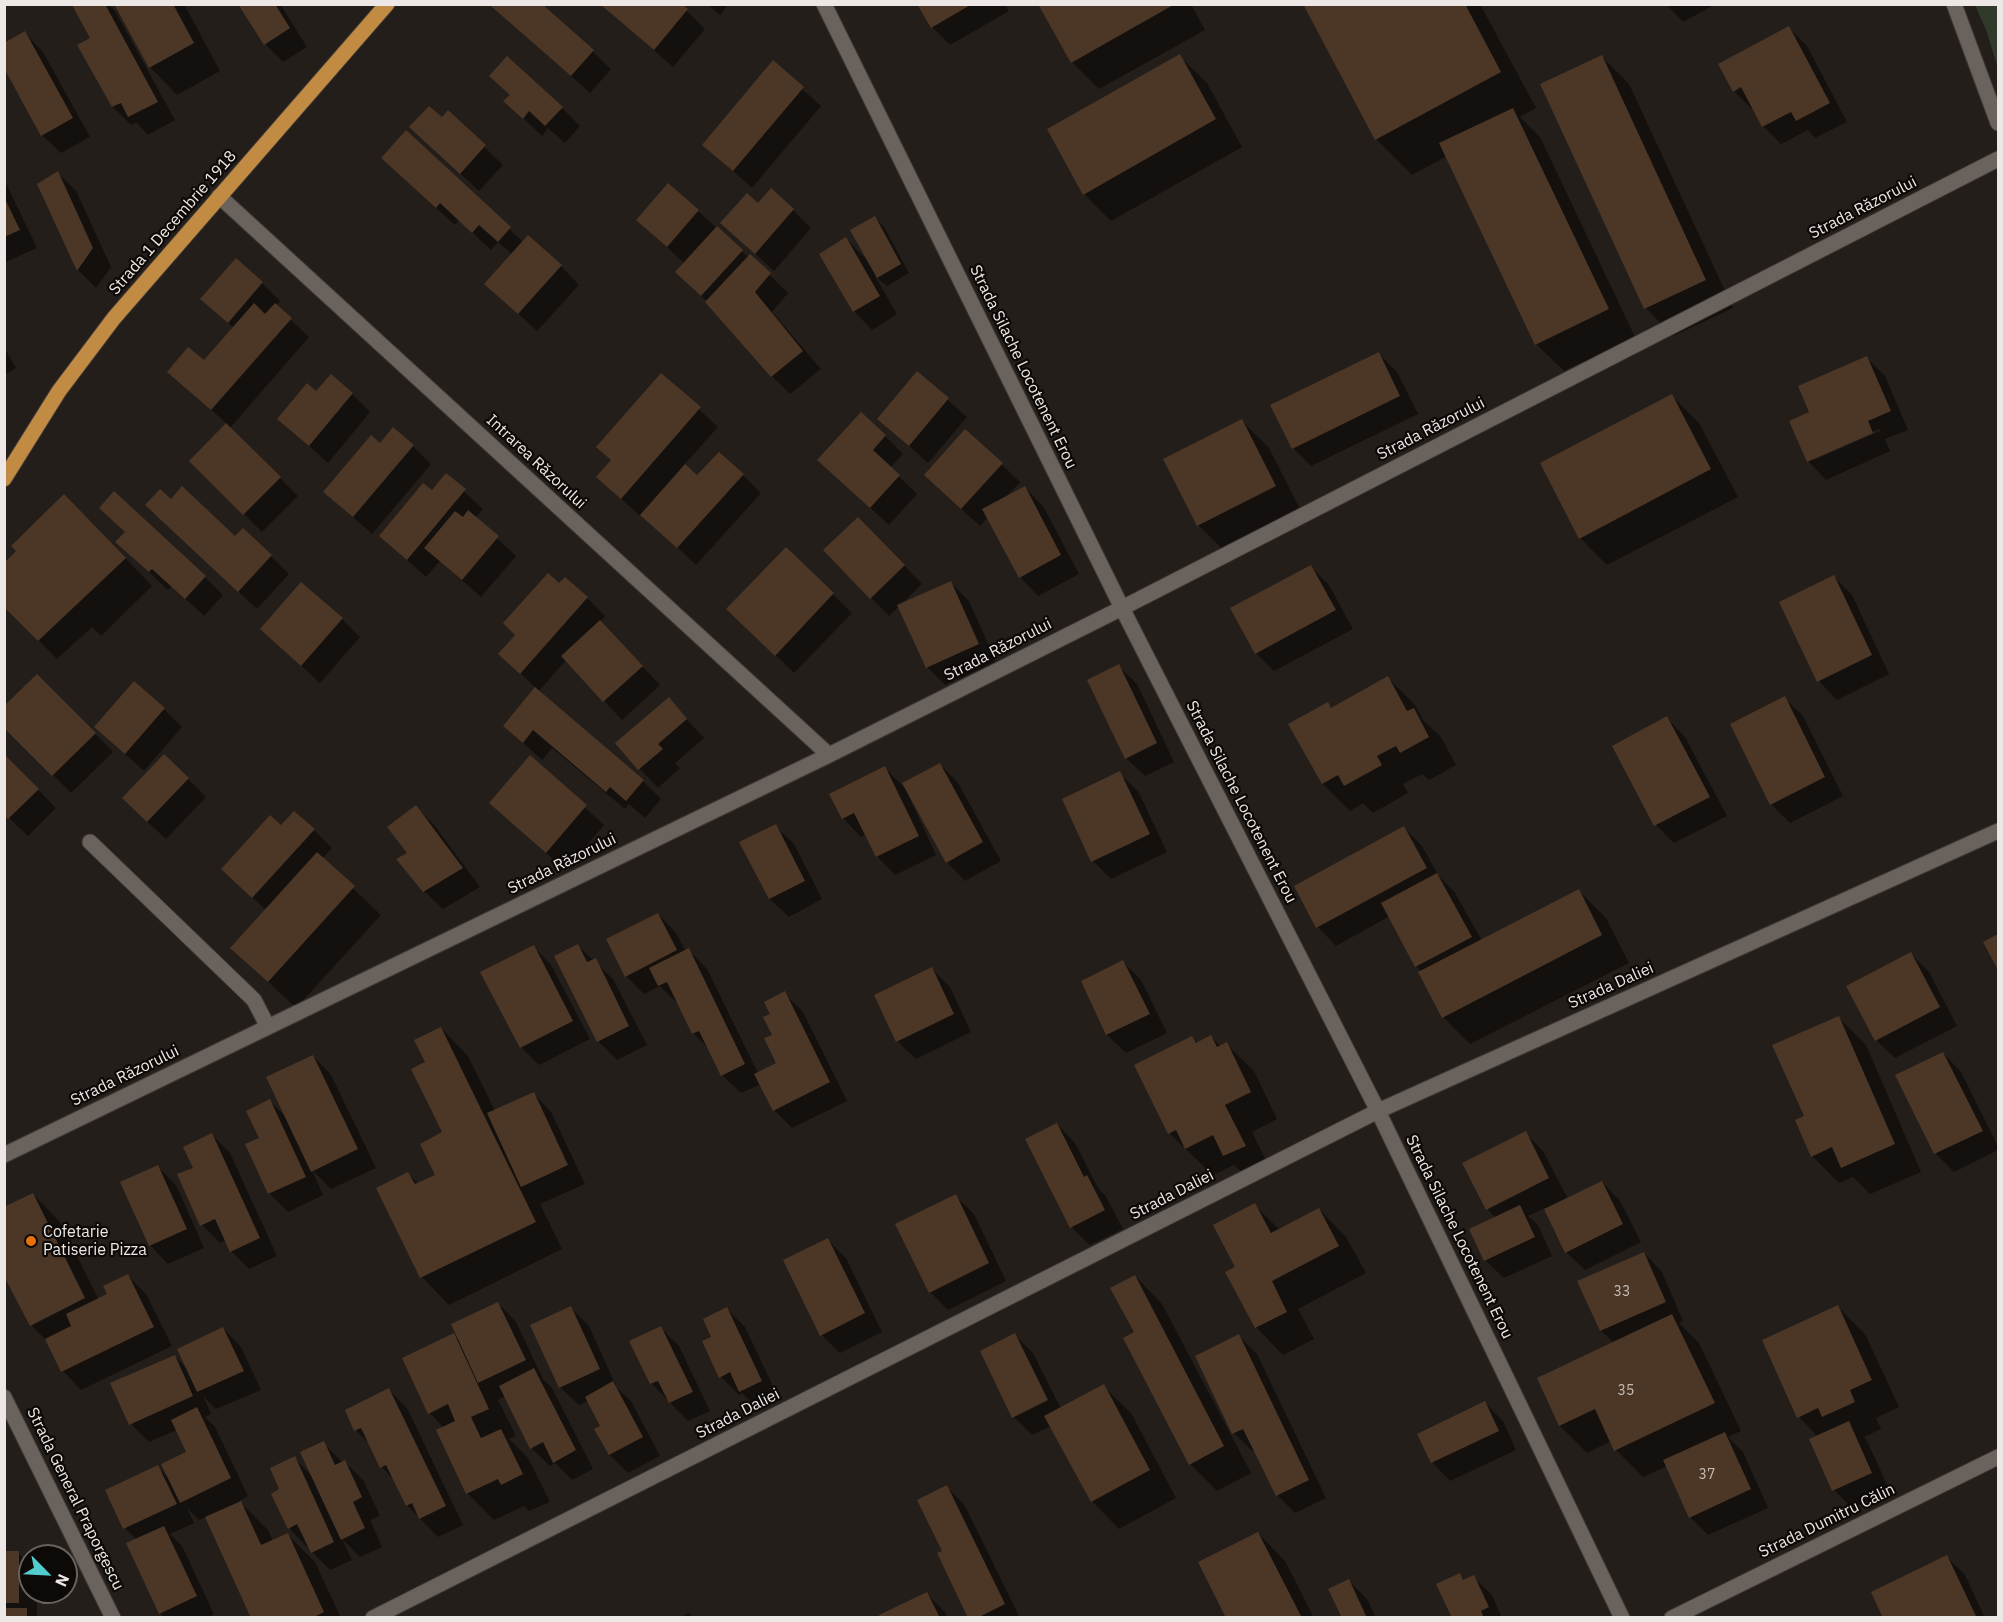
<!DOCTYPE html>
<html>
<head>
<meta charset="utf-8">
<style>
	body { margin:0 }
	#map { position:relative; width:2003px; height:1622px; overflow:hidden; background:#241e1a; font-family:"IBM Plex Sans",sans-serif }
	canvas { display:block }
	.frame { position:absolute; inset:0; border:6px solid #ede8e5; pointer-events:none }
	.north { position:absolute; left:18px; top:1544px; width:60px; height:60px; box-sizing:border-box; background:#0c0907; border:2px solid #666260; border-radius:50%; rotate:114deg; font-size:16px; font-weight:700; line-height:24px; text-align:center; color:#ede8e5 }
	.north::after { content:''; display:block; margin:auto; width:21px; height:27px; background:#52cdce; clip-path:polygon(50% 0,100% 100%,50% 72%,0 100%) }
</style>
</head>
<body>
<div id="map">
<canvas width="2003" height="1622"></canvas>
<div class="frame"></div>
<div class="north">N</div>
</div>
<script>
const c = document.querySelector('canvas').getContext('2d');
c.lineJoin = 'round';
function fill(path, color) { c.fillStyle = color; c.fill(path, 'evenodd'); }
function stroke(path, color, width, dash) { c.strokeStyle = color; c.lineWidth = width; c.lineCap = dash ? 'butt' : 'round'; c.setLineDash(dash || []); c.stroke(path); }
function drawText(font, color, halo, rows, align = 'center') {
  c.font = font + ' "IBM Plex Sans",sans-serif'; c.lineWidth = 4.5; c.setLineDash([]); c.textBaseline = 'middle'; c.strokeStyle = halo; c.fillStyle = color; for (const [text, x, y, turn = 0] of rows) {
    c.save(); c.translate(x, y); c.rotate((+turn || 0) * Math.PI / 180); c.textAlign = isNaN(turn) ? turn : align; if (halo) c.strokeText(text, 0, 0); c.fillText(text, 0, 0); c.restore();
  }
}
const green = new Path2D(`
	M1975 5H1998V68L1986 30Z`);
const shadow = new Path2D(`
	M76 4H108L115 11 175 120 148 135 136 122 131 125 113 107 92 39Z
	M115 4H184L220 71 177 95 150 67Z
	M240 4H280L307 47 283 62 265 44Z
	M602 4H680L705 29 673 67Z
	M707 4H728L720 15Z
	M919 4H1005L1009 11 950 45 932 27Z
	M1040 4H1191L1205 30 1099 89 1072 62Z
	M1305 4H1480L1536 108 1520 117 1540 137 1635 337 1564 371 1536 344 1447 156 1412 175 1376 139Z
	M1666 4H1716L1683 22Z
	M493 6 592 51 611 69 590 93Z
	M1789 28 1807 46 1847 122 1815 138 1808 130 1781 144 1763 126 1754 108 1752 109 1734 91Z
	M25 33 43 52 90 137 61 153 42 135Z
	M1179 56 1207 83 1242 147 1111 221 1084 194Z
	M1601 56 1629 84 1733 308 1673 336 1646 308 1542 84Z
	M773 63 821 106 752 188 704 145Z
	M505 101 562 108 580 126 565 143 548 128 542 136Z
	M448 112 503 165 479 191 430 145 442 119Z
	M406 132 523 242 561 266 579 285 537 331 486 284 512 254 498 242 491 250 459 220 455 225 401 176Z
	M58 173 76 191 111 267 96 288 78 270 39 184Z
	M4 179 37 248 4 263Z
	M758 205 793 210 811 228 774 271 722 223Z
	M698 211 748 257 750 256 788 293 772 312 821 369 790 394 772 376 707 301 695 291 685 264 638 220Z
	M875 218 884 227 909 273 887 286 875 276 897 314 872 330 854 311 846 239 868 261Z
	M262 283 280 301 276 306 309 337 230 428 298 496 262 532 191 461 227 424 169 372 204 363 234 328 202 299Z
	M4 347 16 368 4 375Z
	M1378 353 1397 372 1418 414 1311 466 1293 448Z
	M1867 358 1885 376 1908 430 1885 439 1890 451 1826 480 1808 461ZM1879 429 1880 431 1814 460V457Z
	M917 373 967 417 928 463 879 419Z
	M661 375 718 427 684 465 698 477 743 475 761 493 696 565 642 514 640 516 598 477 612 461Z
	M317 393 352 394 370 412 328 463 279 419Z
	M1672 396 1699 423 1738 497 1607 565 1580 538Z
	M1242 421 1269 448 1302 513 1225 552 1198 525Z
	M885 436 903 454 890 468 917 494 889 525 838 478Z
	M380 445 413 446 431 464 372 534 325 492Z
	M1001 464 1020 482 1005 498 1025 488 1043 506 1079 574 1038 596 1020 577 988 517 980 526 944 493Z
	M446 475 483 509 475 518 516 556 481 597 440 561 426 577 381 536 432 492Z
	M171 502 271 556 289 574 257 609 165 523Z
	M92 523 152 586 101 636 92 627 57 659 4 605Z
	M877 537 922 584 889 616 871 598Z
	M786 549 852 613 794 673 747 627Z
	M136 560 205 577 223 595 204 616 172 586 168 590Z
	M1311 567 1329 585 1353 629 1274 671 1256 653Z
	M1834 577 1852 595 1889 674 1837 700 1819 681 1781 603Z
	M951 583 969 601 996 662 945 685 927 667Z
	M559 585 587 598 605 616 600 622 660 685 622 720 566 660 538 692 643 781 661 799 645 818 629 804 625 809 552 748 542 760 505 726 536 688 500 654Z
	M342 619 360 637 320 683 262 629Z
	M1118 666 1137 684 1174 762 1145 776 1126 758Z
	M37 676 113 752 71 793 4 726Z
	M1388 678 1415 705 1423 720 1441 737 1456 765 1429 780 1422 774 1403 784 1408 793 1373 813 1363 803 1350 811 1323 784 1327 704 1332 709Z
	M1784 698 1803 716 1843 796 1790 823 1771 804 1732 725Z
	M669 700 704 738 675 763 680 768 658 788 617 744Z
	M164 709 182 727 144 771 115 745Z
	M1667 718 1685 737 1727 816 1674 843 1656 825Z
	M4 755 56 808 28 836 4 813Z
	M530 757 604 825 565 870 491 803Z
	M940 764 958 783 1001 861 965 881 947 862Z
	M885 768 905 788 936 855 895 875 877 856 866 834 861 837 843 818Z
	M1119 773 1138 791 1167 852 1111 879 1093 861Z
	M188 779 206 797 166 839 142 817Z
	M416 807 434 825 480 887 443 909 424 891 409 853Z
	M775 826 794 844 822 899 789 917 770 899 741 843Z
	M281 827 314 830 332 848 322 859 381 915 296 1008 232 948 266 910 241 887Z
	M1404 828 1422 846 1438 875 1455 893 1482 941 1579 891 1606 918 1629 963 1470 1044 1443 1017 1422 972 1417 967 1390 916 1336 946 1318 927 1296 886Z
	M658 914 676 933 686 952 689 950 707 969 758 1073 778 1064 772 1015 784 993 803 1012 847 1101 792 1128 774 1110 761 1084 741 1093 722 1075 710 1050 693 1033 678 1004 660 986 644 994 626 976Z
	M577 945 613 979 647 1045 617 1060 598 1041 556 956Z
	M533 946 551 965 590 1039 539 1065 521 1047Z
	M1911 954 1929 972 1957 1026 1895 1058 1876 1040Z
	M1123 962 1141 980 1167 1033 1126 1053 1107 1035 1083 982Z
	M932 969 950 987 971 1032 916 1059 897 1041Z
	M1839 1018 1866 1045 1921 1172 1870 1194 1853 1177 1839 1183 1812 1156Z
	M441 1028 468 1056 495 1111 533 1093 551 1112 585 1184 540 1204 562 1249 449 1305 422 1277 378 1188 408 1174 419 1184 437 1176 444 1133 427 1063Z
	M1192 1037 1198 1044 1211 1037 1221 1047 1226 1044 1254 1071 1277 1119 1252 1132 1272 1173 1252 1183 1234 1165 1213 1175 1169 1133Z
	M1943 1053 1961 1072 1998 1146V1150L1954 1172 1936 1154 1897 1076Z
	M313 1056 331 1075 376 1168 331 1189 312 1170 323 1195 288 1212 269 1193 247 1145 261 1138 270 1101 287 1118Z
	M1057 1124 1075 1143 1098 1188 1105 1195 1123 1229 1090 1245 1071 1227Z
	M1525 1133 1543 1151 1568 1199 1602 1182 1620 1201 1641 1242 1585 1270 1566 1252 1545 1208 1528 1216 1538 1225 1552 1256 1504 1278 1485 1260 1496 1218 1487 1209 1464 1163Z
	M212 1135 230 1153 277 1256 249 1269 231 1251 226 1240 220 1243 202 1225 195 1168Z
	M158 1167 176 1185 204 1248 168 1264 150 1245Z
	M33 1194 60 1222 99 1300 109 1295 128 1276 146 1294 172 1346 81 1390 63 1371 49 1343 31 1325Z
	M955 1196 974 1214 1006 1281 948 1310 930 1292Z
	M1254 1205 1280 1230 1319 1209 1346 1237 1366 1273 1298 1309 1314 1339 1283 1355 1256 1327 1237 1268Z
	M828 1240 846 1258 882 1332 840 1353 822 1335Z
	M1644 1253 1662 1272 1683 1321 1679 1323 1699 1343 1741 1431 1728 1437 1743 1452 1768 1508 1708 1535 1690 1517 1667 1466 1643 1477 1616 1450 1611 1441 1587 1453 1560 1426 1539 1379 1614 1343 1601 1331 1579 1282Z
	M1135 1276 1162 1304 1251 1473 1217 1491 1190 1464 1136 1333Z
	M498 1303 516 1322 543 1379 552 1388 593 1469 572 1480 555 1463 550 1466 531 1448 505 1396 498 1400 516 1436 509 1439 528 1458 550 1502 529 1511 524 1506 494 1520 467 1493 444 1428 430 1413 454 1335 460 1341Z
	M1838 1307 1865 1334 1899 1407 1876 1418 1881 1429 1864 1437 1867 1441 1890 1491 1852 1508 1834 1490 1818 1437 1799 1417Z
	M571 1308 589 1326 617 1388 631 1401 660 1456 628 1473 610 1455 596 1429 602 1426 588 1401 579 1405 560 1387Z
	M727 1309 745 1327 779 1399 759 1410 742 1393 739 1395 721 1377 713 1337Z
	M223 1328 241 1347 261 1390 216 1409 203 1396 211 1414 205 1417 215 1427 248 1496 239 1501 268 1530 273 1541 288 1535 315 1562 341 1618H253L206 1517 199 1520 187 1508 194 1523 170 1534 182 1546 214 1614 207 1618H165L160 1613 137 1540 125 1528 158 1467 169 1479 188 1453 177 1430 149 1442 131 1424 175 1356 187 1369Z
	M661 1328 679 1346 710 1411 688 1421 651 1383Z
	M1015 1335 1033 1353 1061 1409 1103 1386 1131 1413 1176 1498 1119 1529 1092 1501 1051 1426 1032 1435 1014 1417Z
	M1239 1336 1257 1354 1326 1498 1295 1513 1277 1495 1255 1450 1252 1451 1234 1433Z
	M389 1390 407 1408 463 1525 438 1537 407 1505 395 1481 382 1467 371 1446 356 1430Z
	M1485 1403 1503 1421 1516 1450 1450 1481 1432 1462Z
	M323 1443 343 1463 345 1462 363 1480 380 1516 370 1520 382 1547 360 1557 342 1539 352 1560 330 1570 312 1552 309 1546 307 1547 289 1528 281 1490 294 1458 312 1476Z
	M947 1487 965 1506 1020 1618H969L944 1552Z
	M1258 1533 1285 1561 1314 1618H1228Z
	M4 1553H18L30 1565V1592H37V1618H4Z
	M1947 1557 1965 1575 1985 1618H1884Z
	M1459 1575 1465 1581 1473 1577 1492 1595 1502 1618H1453Z
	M1349 1581 1367 1599 1376 1618H1341L1343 1616Z
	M927 1594 945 1612 948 1618H882Z
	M689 1613 694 1618H679Z`);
const building = new Path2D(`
	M73 4H105L158 102 128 117 121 103 112 107 77 45 90 38 72 5Z
	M114 4H173L194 43 149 68Z
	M238 4H275L290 28 264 45Z
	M492 4H542L594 50 571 76 491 6Z
	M600 4H682L688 9 654 50Z
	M917 4H972L931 28Z
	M1038 4H1175L1071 63Z
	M1303 4H1465L1501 72 1375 140Z
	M1789 26 1830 103 1796 121 1791 112 1762 127 1741 87 1733 92 1718 64Z
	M25 31 73 118 41 136 4 68V43Z
	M1180 54 1216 119 1083 195 1047 129Z
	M1602 55 1706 280 1644 309 1540 84Z
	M507 56 563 107 545 126 529 111 523 119 503 101 510 95 489 76Z
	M773 60 804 87 733 171 702 145Z
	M429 106 442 117 448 110 486 145 460 174 409 127Z
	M1513 108 1609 309 1535 345 1439 143Z
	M406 130 511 227 498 242 479 225 472 233 440 203 436 208 381 158Z
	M58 171 93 248 77 271 37 184Z
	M668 183 699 210 667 247 636 220Z
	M771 188 794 209 755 254 720 223 747 193 758 203Z
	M4 197 20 230 4 237Z
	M875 216 901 264 877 278 850 230Z
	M717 226 743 250 701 296 675 272Z
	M528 235 562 265 518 314 484 284Z
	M846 237 880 296 853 312 819 254Z
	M750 254 771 273 755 292 803 351 771 377 705 302Z
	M236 258 263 282 228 323 200 299Z
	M254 303 265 314 275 303 292 318 211 410 167 372 188 347 204 360Z
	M1379 352 1400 396 1292 449 1270 405Z
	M1867 356 1891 411 1868 421 1873 433 1807 462 1789 421 1809 412 1798 386Z
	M917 371 949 398 909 446 877 419Z
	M661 373 701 407 621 499 596 477 611 460 596 447Z
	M331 374 353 393 309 446 277 419 307 383 316 391Z
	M1672 394 1711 469 1579 539 1540 463Z
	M861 412 886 435 873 450 900 475 870 508 817 460Z
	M1242 419 1276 486 1197 526 1163 459Z
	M226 423 281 477 243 515 189 461Z
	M393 427 414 445 353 517 323 492 371 435 380 443Z
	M965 429 1003 463 961 509 924 475Z
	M719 452 744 474 677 548 640 515 685 464 697 475Z
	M446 473 466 489 407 560 379 536 423 483 432 490Z
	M182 486 235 536 243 528 272 555 238 592 145 505 160 489 171 499Z
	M1025 486 1061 555 1019 578 982 509Z
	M114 491 206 576 185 599 152 569 149 572 115 542 125 532 99 508Z
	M64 494 126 558 38 641 4 607V563L16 551 11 546Z
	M468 510 499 536 462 580 424 548 455 511 463 517Z
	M858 517 905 565 870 599 823 550Z
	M786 547 834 593 775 656 726 609Z
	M1311 565 1336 610 1255 654 1230 608Z
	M548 573 559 583 565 577 588 597 520 674 498 654 515 635 503 623Z
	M1834 575 1872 655 1817 682 1779 602Z
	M951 581 979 644 926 668 897 605Z
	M301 582 343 618 301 666 260 629Z
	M600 620 643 666 603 702 561 656Z
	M1119 664 1157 743 1125 759 1087 680Z
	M37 674 96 733 52 776 4 728V706Z
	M1388 676 1407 711 1414 708 1429 737 1400 753 1396 746 1377 756 1382 765 1344 786 1338 775 1322 784 1288 724 1328 702 1331 708Z
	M134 681 165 708 125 754 94 727Z
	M535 687 644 780 626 801 610 787 606 792 533 730 523 743 503 726Z
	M1785 696 1825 777 1770 805 1730 724Z
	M669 697 687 719 658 744 663 749 638 770 615 743Z
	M1667 716 1710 797 1654 826 1612 746Z
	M4 754 39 789 8 819 4 815Z
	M164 754 189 778 147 822 122 798Z
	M530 755 587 805 546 853 489 803Z
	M940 763 983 842 946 863 902 783Z
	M885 766 919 836 876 857 854 813 842 819 829 794Z
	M1120 771 1150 834 1091 862 1062 799Z
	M416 805 463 868 423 892 396 859 407 853 387 827Z
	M294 811 315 829 252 898 221 869 270 815 281 825Z
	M776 824 805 881 769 899 739 842Z
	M1404 826 1427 868 1316 928 1294 886Z
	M317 852 355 886 268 982 230 948Z
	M1437 873 1472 937 1415 967 1381 903Z
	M1579 889 1602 935 1442 1018 1418 972Z
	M658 913 677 950 625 977 606 939Z
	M1998 934V970L1983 942Z
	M578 944 587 962 596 958 629 1026 597 1042 554 956Z
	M534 945 573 1021 520 1048 480 972Z
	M689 948 745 1064 721 1076 699 1031 692 1034 667 982 658 986 649 968Z
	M1911 952 1940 1007 1875 1041 1846 986Z
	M1123 960 1150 1014 1106 1035 1081 981Z
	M932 967 954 1014 896 1042 874 995Z
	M785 991 830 1082 773 1111 754 1074 776 1063 764 1038 772 1035 763 1017 770 1014 764 1002Z
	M1839 1016 1895 1144 1841 1168 1832 1147 1811 1157 1795 1120 1804 1116 1772 1045Z
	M441 1027 536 1222 420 1278 376 1188 408 1172 415 1184 435 1175 420 1144 442 1132 411 1069 425 1062 414 1040Z
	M1211 1035 1217 1047 1227 1042 1251 1092 1225 1105 1246 1146 1223 1156 1213 1135 1185 1149 1176 1130 1168 1134 1134 1065 1192 1036 1196 1043Z
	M1943 1052 1983 1131 1934 1154 1895 1075Z
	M313 1055 358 1149 311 1172 266 1077Z
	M534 1092 568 1165 521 1187 487 1113Z
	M270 1099 306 1177 268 1194 245 1144 259 1138 246 1111Z
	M1057 1123 1084 1177 1087 1175 1105 1210 1070 1228 1025 1139Z
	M1526 1131 1549 1178 1486 1210 1462 1163Z
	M212 1133 260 1238 230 1252 215 1219 200 1226 177 1174 193 1168 183 1147Z
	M158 1165 187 1229 149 1246 120 1182Z
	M1602 1181 1623 1224 1565 1253 1544 1209Z
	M33 1193 85 1298 30 1326 4 1276V1207Z
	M956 1194 989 1263 929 1293 895 1224Z
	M1255 1203 1271 1233 1319 1208 1339 1246 1272 1281 1287 1312 1255 1328 1225 1272 1235 1267 1213 1225Z
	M1520 1205 1535 1237 1484 1261 1469 1229Z
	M828 1238 865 1313 820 1336 783 1260Z
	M1644 1252 1666 1302 1600 1331 1577 1281Z
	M128 1274 154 1327 61 1372 45 1339 71 1326 66 1314 107 1294 103 1286Z
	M1135 1275 1224 1446 1189 1465 1123 1338 1134 1332 1110 1288Z
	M498 1302 526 1360 478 1383 451 1324Z
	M1838 1305 1872 1380 1850 1390 1855 1402 1822 1417 1818 1408 1797 1418 1762 1340Z
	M571 1306 600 1369 559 1388 530 1325Z
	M727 1307 762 1381 739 1392 730 1372 719 1378 702 1341 711 1337 703 1319Z
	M1672 1314 1715 1403 1614 1451 1595 1409 1559 1426 1537 1378Z
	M661 1326 693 1392 669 1403 658 1381 650 1384 629 1341Z
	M223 1327 244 1371 197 1392 177 1349Z
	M454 1333 489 1409 471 1417 481 1438 501 1429 523 1474 501 1485 498 1479 466 1494 436 1430 455 1421 448 1404 428 1414 402 1358Z
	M1015 1333 1048 1400 1012 1418 980 1351Z
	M1239 1334 1309 1480 1276 1496 1243 1429 1232 1434 1195 1356Z
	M175 1355 193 1396 129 1425 110 1383Z
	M534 1368 576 1450 553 1463 543 1442 530 1449 499 1386Z
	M613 1381 643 1437 609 1455 594 1429 600 1426 585 1397Z
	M1104 1384 1150 1470 1091 1502 1044 1416Z
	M389 1388 446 1506 419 1519 412 1503 406 1506 386 1465 380 1468 361 1428 354 1431 345 1410Z
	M1485 1401 1499 1431 1431 1463 1417 1434Z
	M197 1407 231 1478 180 1503 161 1464 186 1452 171 1420Z
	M1849 1421 1872 1473 1832 1491 1809 1439Z
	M1725 1432 1751 1489 1689 1518 1663 1460Z
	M324 1441 335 1465 345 1460 362 1497 353 1502 365 1528 341 1540 300 1452Z
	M295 1456 334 1542 311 1553 297 1524 288 1529 271 1494 279 1489 270 1468Z
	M158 1465 177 1504 123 1529 105 1490Z
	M947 1485 1005 1604 977 1618H968L937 1553 942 1551 917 1500Z
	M241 1501 261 1545 288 1533 324 1612 312 1618H251L205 1517Z
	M164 1526 197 1596 159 1614 126 1543Z
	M1258 1532 1302 1618H1226L1198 1562Z
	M4 1551H19V1603H4Z
	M1947 1555 1976 1616 1883 1618 1871 1592Z
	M1460 1573 1463 1580 1474 1575 1489 1607 1481 1611 1484 1618H1452L1436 1584Z
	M1349 1579 1367 1618H1337L1341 1616 1328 1589Z
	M927 1592 940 1618H880L879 1615Z
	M4 1608H27V1618H4Z`);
const minor = new Path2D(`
	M824 4 1122 608 1378 1111 1622 1618
	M1954 4 1998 123
	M219 196 829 755
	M90 842 254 1000 268 1027
	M4 1155 829 755 1122 608 1998 159
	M4 1397 113 1618
	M373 1618 1378 1111 1998 831
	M1672 1618 1998 1457`);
const major = new Path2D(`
	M4 479 59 391 114 318 387 4`);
const markers = [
	[31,1241,6,"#e8710a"]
];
const numberNames = [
	["33",1622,1292],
	["35",1626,1391],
	["37",1707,1475]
];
const streetNames = [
	["Strada Răzorului",1863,208,-27],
	["Strada 1 Decembrie 1918",173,223,-49],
	["Strada Silache Locotenent Erou",1023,367,64],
	["Strada Răzorului",1431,429,-27],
	["Intrarea Răzorului",536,462,43],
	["Strada Răzorului",998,650,-27],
	["Strada Silache Locotenent Erou",1241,802,63],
	["Strada Răzorului",562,864,-26],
	["Strada Daliei",1611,986,-24],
	["Strada Răzorului",125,1076,-26],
	["Strada Daliei",1172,1195,-27],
	["Strada Silache Locotenent Erou",1459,1237,64],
	["Strada Daliei",738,1414,-27],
	["Strada General Praporgescu",75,1499,64],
	["Strada Dumitru Călin",1827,1521,-26]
];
const poiNames = [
	["Cofetarie",43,1232],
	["Patiserie Pizza",43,1250]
];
fill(green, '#2f3a2b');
fill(shadow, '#0007');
fill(building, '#4c3726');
stroke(minor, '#3f3936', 17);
stroke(major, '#3f3936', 17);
stroke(minor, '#6a625d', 15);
stroke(major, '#c18b43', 15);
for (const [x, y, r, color] of markers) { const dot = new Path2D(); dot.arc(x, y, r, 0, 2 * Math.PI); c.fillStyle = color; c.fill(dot); stroke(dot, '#0c0907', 2); }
drawText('14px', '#c5bcb5', null, numberNames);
drawText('16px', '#ede8e5', '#0c0907', streetNames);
drawText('16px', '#ede8e5', '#0c0907', poiNames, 'left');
</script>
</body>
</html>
